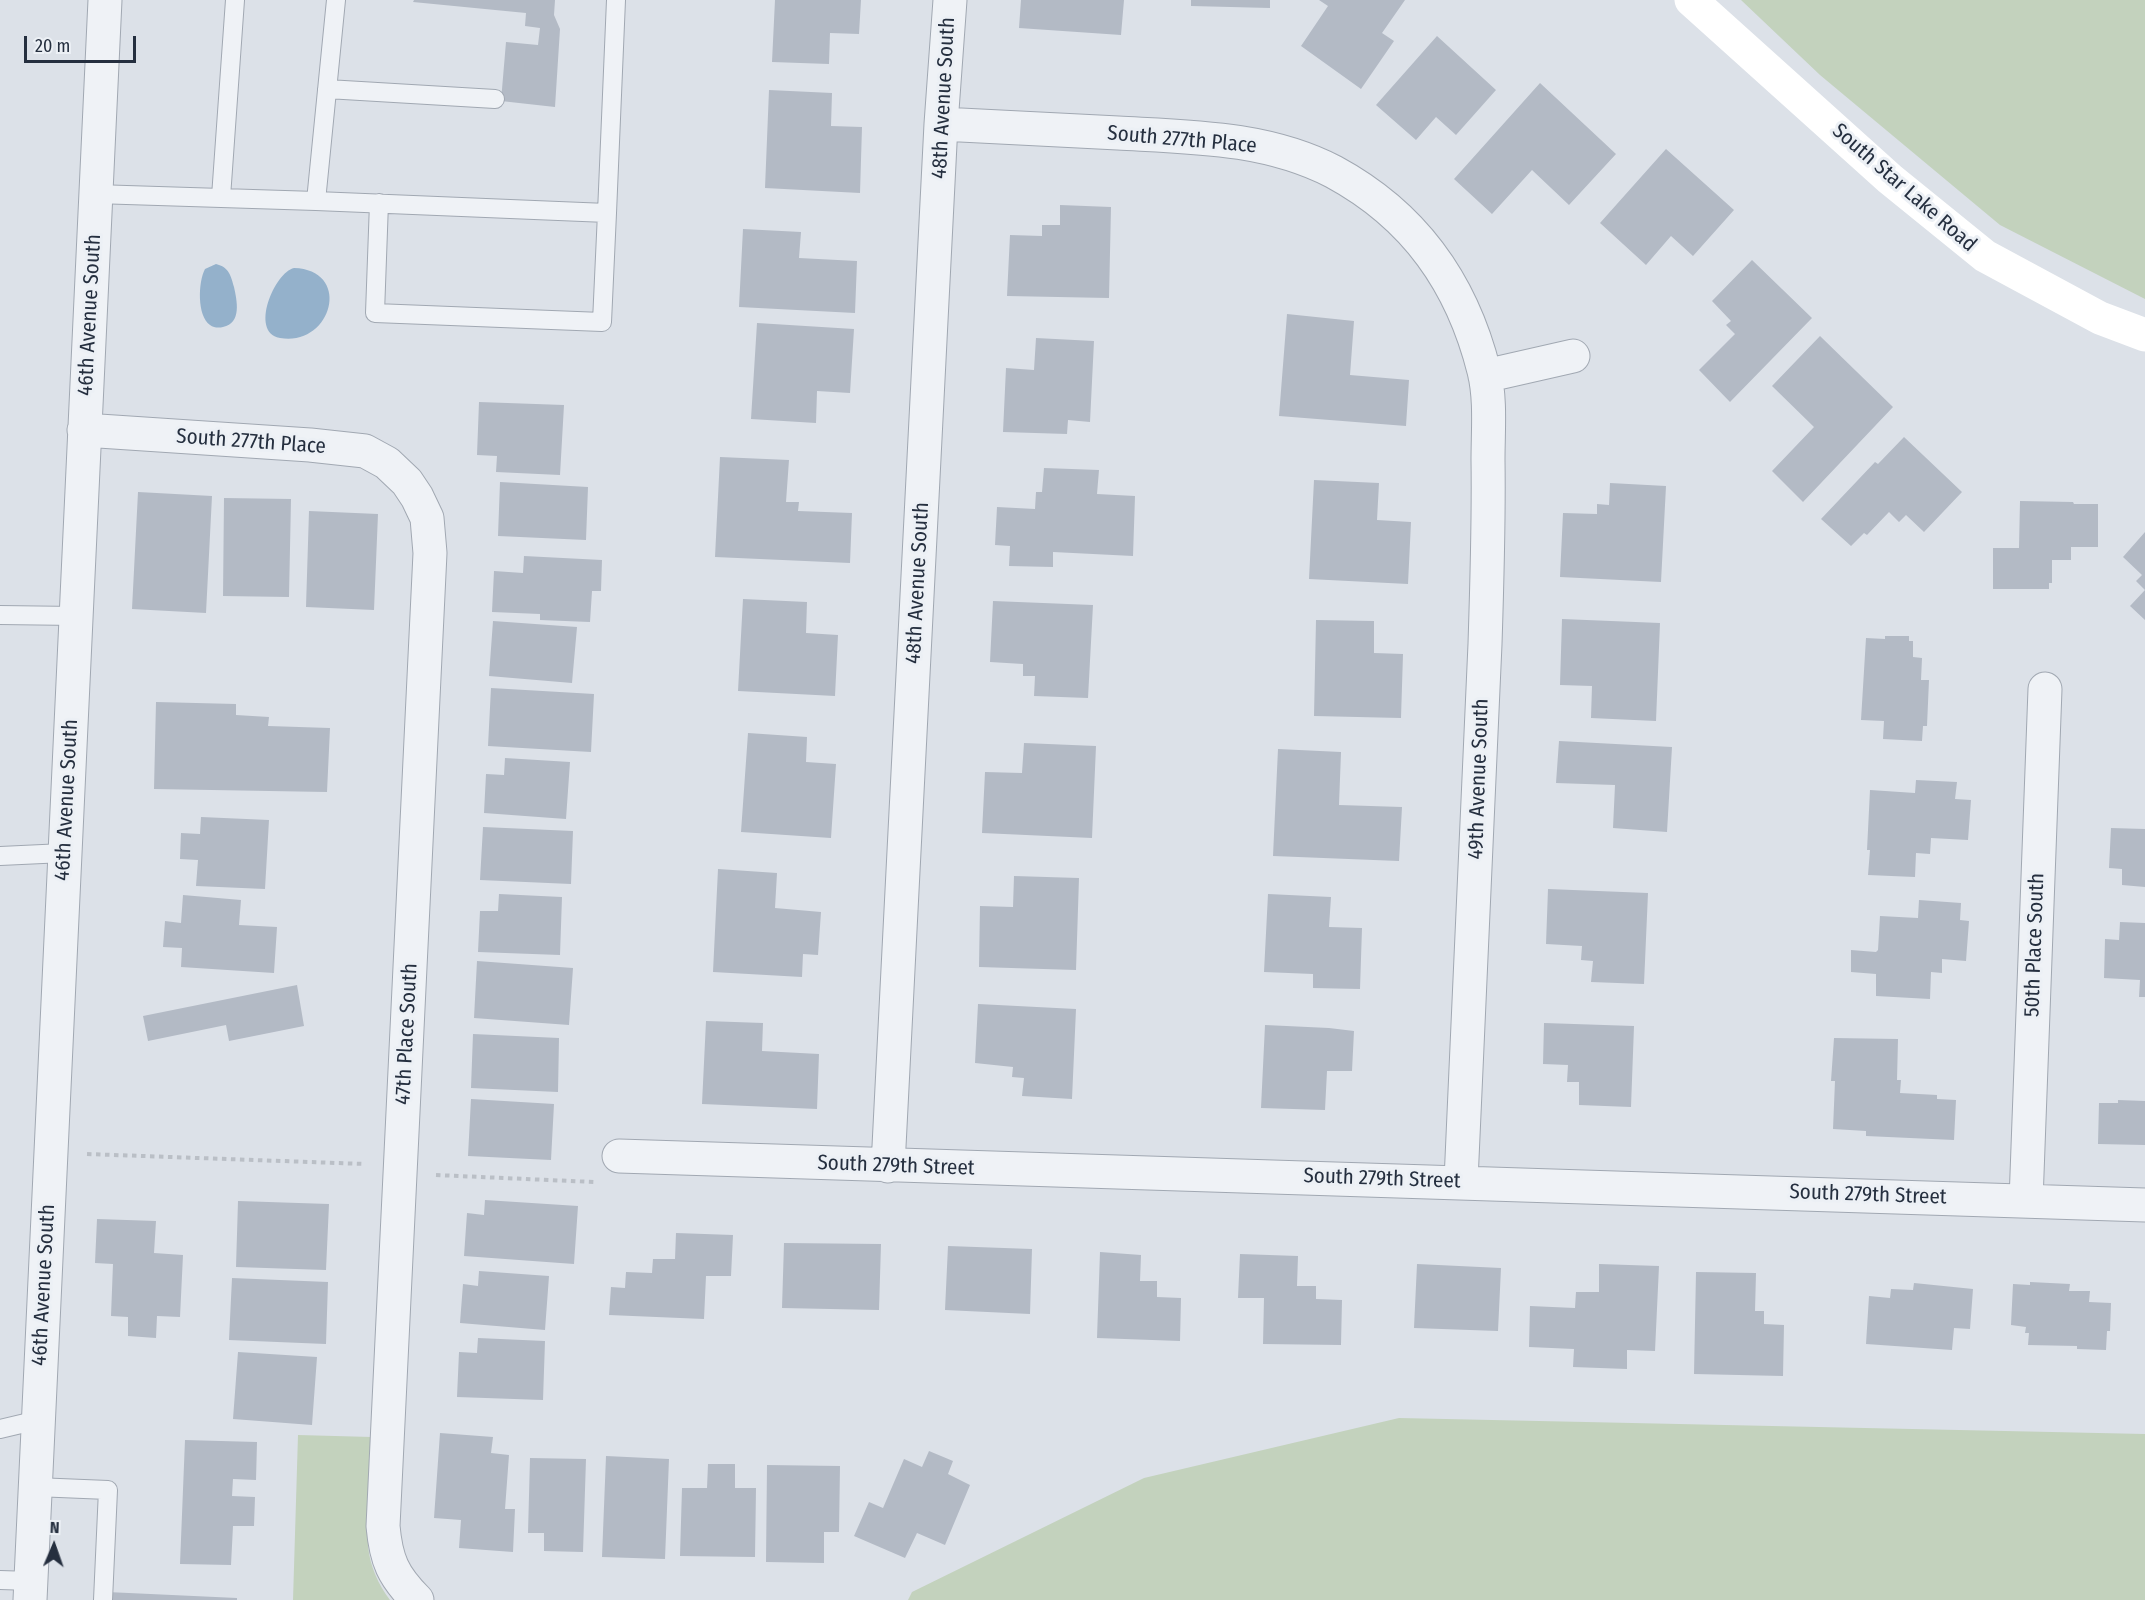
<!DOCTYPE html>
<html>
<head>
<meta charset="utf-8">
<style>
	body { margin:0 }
	#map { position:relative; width:2145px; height:1600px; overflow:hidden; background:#dce1e8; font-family:"Fira Sans Condensed",sans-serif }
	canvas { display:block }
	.north { position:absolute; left:24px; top:1516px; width:60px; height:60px; -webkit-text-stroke:4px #ecf0f5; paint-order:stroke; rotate:2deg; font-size:16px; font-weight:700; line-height:24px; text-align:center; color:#252f3f }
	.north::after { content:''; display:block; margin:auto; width:21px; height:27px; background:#252f3f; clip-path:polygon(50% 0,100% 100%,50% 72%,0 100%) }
	.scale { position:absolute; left:24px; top:36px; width:112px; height:27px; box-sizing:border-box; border:3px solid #252f3f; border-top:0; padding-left:8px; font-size:18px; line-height:21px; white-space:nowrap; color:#252f3f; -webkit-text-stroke:4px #ecf0f5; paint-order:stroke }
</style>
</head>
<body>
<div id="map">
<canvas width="2145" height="1600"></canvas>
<div class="north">N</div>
<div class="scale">20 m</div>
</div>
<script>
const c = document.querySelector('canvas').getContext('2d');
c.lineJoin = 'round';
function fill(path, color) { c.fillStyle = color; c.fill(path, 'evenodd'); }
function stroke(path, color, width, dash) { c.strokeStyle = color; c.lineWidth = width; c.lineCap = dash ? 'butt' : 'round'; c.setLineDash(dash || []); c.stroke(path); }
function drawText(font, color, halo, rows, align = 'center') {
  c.font = font + ' "Fira Sans Condensed",sans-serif'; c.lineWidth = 6; c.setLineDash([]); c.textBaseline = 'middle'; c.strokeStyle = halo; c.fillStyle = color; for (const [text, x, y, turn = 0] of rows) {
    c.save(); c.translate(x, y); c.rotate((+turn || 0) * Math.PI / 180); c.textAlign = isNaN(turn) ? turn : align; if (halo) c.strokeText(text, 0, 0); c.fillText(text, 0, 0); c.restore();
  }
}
const green = new Path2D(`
	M1741 0H2145V299L2000 225 1820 75Z
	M1399 1418 2145 1434V1600H908L912 1592 1144 1478Z
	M298 1435 372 1437 368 1546C370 1566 378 1584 390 1600H293Z`);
const water = new Path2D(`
	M216 264C229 267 231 276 234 287 237 301 242 323 223 327 219 328 214 328 210 325 197 316 198 282 205 269Z
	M294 268C353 270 332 347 280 338 249 332 275 272 294 268Z`);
const building = new Path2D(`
	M414 0H555L554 15 560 29 555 107 501 101 506 42 538 45 540 28 525 26 526 13 413 2Z
	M775 0H861L859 34 830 33 829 64 772 62Z
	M1021 0H1124L1121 35 1019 28Z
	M1191 0H1270V8L1191 6Z
	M1319 0H1405L1382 33 1394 41 1361 89 1301 46 1328 6Z
	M1437 36 1496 90 1456 135 1436 117 1416 140 1376 105Z
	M1540 83 1616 154 1569 205 1532 170 1492 214 1454 179Z
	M769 90 832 93 831 126 862 127 860 193 765 188Z
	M1666 149 1734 210 1693 256 1671 236 1646 265 1600 223Z
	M1060 205 1111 207 1109 298 1007 296 1010 235 1042 236V225H1060Z
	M743 229 801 232 799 258 857 261 855 313 739 307Z
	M1752 260 1812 318 1730 402 1699 370 1735 334 1726 325 1731 321 1712 301Z
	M1287 314 1354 321 1350 375 1409 380 1406 426 1279 416Z
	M757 323 854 329 850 393 817 391 816 423 751 419Z
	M1820 336 1893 407 1803 502 1772 471 1814 427 1772 386Z
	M1036 338 1094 341 1090 422 1068 420 1067 434 1003 432 1006 368 1034 370Z
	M479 402 564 405 560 475 496 472 497 456 477 455Z
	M1904 437 1962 492 1924 532 1906 515 1899 522 1889 512 1867 535 1864 533 1851 546 1821 519 1875 462 1878 464Z
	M720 457 789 460 786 502H799L798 511 852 513 850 563 715 557Z
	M1044 468 1099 470 1097 494 1135 496 1133 556 1053 552V567L1009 566 1010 546 995 545 997 507 1035 509 1036 492H1042Z
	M1314 480 1379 483 1377 520 1411 522 1408 584 1309 579Z
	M500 482 588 487 586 540 498 536Z
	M1610 483 1666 486 1661 582 1560 577 1563 513 1597 514V504L1609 505Z
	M138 492 212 496 206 613 132 609Z
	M224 498 291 499 289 597 223 596Z
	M2020 501 2073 502 2074 504H2098V547H2071V560H2052V583H2049V589H1993V548H2019Z
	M309 511 378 514 374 610 306 607Z
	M2145 532V590L2136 581 2142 575 2123 557Z
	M524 556 602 560 601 591H592L590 622 540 620V614L492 612 494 571 523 573Z
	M2145 590V620L2130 606Z
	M743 599 807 602 806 633 838 635 835 696 738 691Z
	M993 601 1093 605 1088 698 1034 696 1035 676H1023V664L990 662Z
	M1562 619 1660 623 1656 721 1591 718 1592 686 1560 685Z
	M1316 620 1374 621V653L1403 654 1401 718 1314 716Z
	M493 621 577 627 572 683 489 676Z
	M1885 636H1909V641H1913V657L1922 658 1921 680H1929L1927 726H1923L1922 741 1883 739 1884 721 1861 720 1866 638 1885 639Z
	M491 688 594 694 591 752 488 746Z
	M156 702 236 704V715L269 717 268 726 330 728 327 792 154 789Z
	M748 733 807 737 806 762 836 764 831 838 741 832Z
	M1559 741 1672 747 1667 832 1613 828 1615 785 1556 783Z
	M1024 743 1096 746 1092 838 982 833 985 772 1022 773Z
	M1278 749 1341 752 1339 805 1402 807 1399 861 1273 856Z
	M505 758 570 762 566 819 484 813 486 774 504 775Z
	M1916 780 1957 782 1955 799 1971 800 1968 840 1931 838 1930 854 1916 853 1915 877 1868 875 1870 850H1867L1870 790 1915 793Z
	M201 817 269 820 265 889 196 886 198 860 180 859 181 833 200 834Z
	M483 827 573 831 571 884 480 880Z
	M2111 828 2145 829V887L2122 885V869L2109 868Z
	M718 869 777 873 775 908 821 912 818 955 803 954 802 977 713 972Z
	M1014 876 1079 878 1076 970 979 967 980 906 1013 907Z
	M1548 889 1648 893 1644 984 1591 982 1593 961 1581 960 1582 946 1546 944Z
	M499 894 562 897 560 955 478 952 480 911H498Z
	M1268 894 1331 897 1329 927 1362 928 1360 989 1313 988V974L1264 972Z
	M183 895 241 900 239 925 277 927 274 973 181 967 182 948 163 947 165 921 181 923Z
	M1919 900 1961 903 1960 920 1969 921 1966 961 1942 959V973L1931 972 1930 999 1876 996V974L1851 972V950L1876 952 1878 950 1880 916 1918 918Z
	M2120 922 2145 923V997H2139L2140 980 2104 978 2105 939 2119 940Z
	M477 961 573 968 569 1025 474 1018Z
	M297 985 304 1026 229 1041 226 1025 148 1041 143 1016Z
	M978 1004 1076 1009 1072 1099 1022 1096 1024 1078 1012 1077 1013 1067 975 1063Z
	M706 1021 763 1023 762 1051 819 1054 817 1109 702 1104Z
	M1544 1023 1634 1026 1631 1107 1579 1105V1082H1567L1568 1065 1543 1064Z
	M1265 1025 1329 1028 1354 1031 1352 1071H1327L1325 1110 1261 1108Z
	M473 1034 559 1038 558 1092 471 1088Z
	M1834 1038 1898 1039 1897 1080H1901L1900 1093 1937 1095V1099L1956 1100 1954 1140 1866 1136V1131L1833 1129 1835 1081H1831Z
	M471 1099 554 1104 551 1160 468 1156Z
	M2118 1100 2145 1101V1145L2098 1144 2099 1103H2118Z
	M485 1200 578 1206 574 1264 464 1256 467 1213 484 1215Z
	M238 1201 329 1204 326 1270 236 1267Z
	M97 1219 156 1221 154 1253 183 1255 180 1317 157 1316 156 1338 128 1336V1317L111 1316 113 1264 95 1263Z
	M676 1233 733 1235 731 1276H706L704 1319 609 1315 611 1287 625 1288 626 1272 652 1273 653 1259H675Z
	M784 1243 881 1244 879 1310 782 1308Z
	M948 1246 1032 1249 1030 1314 945 1310Z
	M1100 1252 1141 1255 1140 1281H1157V1297L1181 1298 1180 1341 1097 1338Z
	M1240 1254 1298 1256 1297 1286H1316V1299L1342 1300 1341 1345 1263 1344 1264 1298H1238Z
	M1417 1264 1501 1268 1498 1331 1414 1328Z
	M1599 1264 1659 1266 1655 1351 1627 1350V1369L1573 1367 1574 1349 1529 1347 1530 1306 1575 1308 1576 1292H1599Z
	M479 1271 549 1276 545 1330 460 1323 463 1284 478 1286Z
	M1696 1272 1756 1273 1755 1311H1764V1324L1784 1325 1783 1376 1694 1374Z
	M232 1278 328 1282 326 1344 229 1340Z
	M2030 1282 2070 1284 2069 1291H2090L2089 1302 2111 1303 2110 1331H2107L2106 1350 2077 1349V1346L2028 1345 2029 1333H2025L2026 1327 2011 1325 2013 1284 2030 1285Z
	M1914 1283 1973 1289 1970 1329 1954 1328 1952 1350 1866 1344 1869 1296 1890 1298 1891 1289 1913 1290Z
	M478 1338 545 1341 543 1400 457 1397 459 1352 477 1353Z
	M238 1352 317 1357 312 1425 233 1419Z
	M440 1433 493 1437 491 1453 509 1455 505 1509H515L513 1552 459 1548 461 1520 434 1518Z
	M185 1440 257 1442 256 1480 233 1479 232 1496 255 1497 254 1526H233L231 1565 180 1564Z
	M929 1451 953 1461 948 1474 970 1485 945 1545 917 1533 905 1558 854 1536 869 1502 883 1508 904 1459 922 1467Z
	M606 1456 669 1459 665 1559 602 1557Z
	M530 1458 586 1459 583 1552 544 1551V1533H528Z
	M708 1464H735V1488H756L755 1557 680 1556 682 1488H707Z
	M767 1465 840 1466 839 1532H824V1563L766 1562Z
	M107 1592 237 1598V1600H107Z`);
const path = new Path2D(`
	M87 1154 365 1164
	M436 1175 594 1182`);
const lane = new Path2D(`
	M327 89 495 99
	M95 194 316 201 336 0
	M221 197 235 0
	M316 201 607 213 616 0
	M379 203 375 313 602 322 607 213
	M0 615 76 616
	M0 856 64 853
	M0 1429 38 1420
	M35 1487 108 1490 103 1600
	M0 1580 31 1581`);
const street = new Path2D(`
	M941 124C1000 127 1059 130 1118 133 1191 137 1267 137 1334 172 1415 216 1462 283 1484 371 1491 399 1488 431 1488 460 1489 521 1487 582 1485 644 1477 823 1469 1002 1461 1181
	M1485 376 1573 356
	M84 430 310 445 365 451 387 463 407 482 417 497 427 518 430 553 383 1526C386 1560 393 1576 417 1600
	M619 1156C1128 1175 1637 1184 2145 1205
	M888 1166 941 124 950 0
	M2026 1201 2045 689
	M30 1600 105 0`);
const secondary = new Path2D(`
	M1691 0 1890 179 1985 256 2100 318 2145 335`);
const streetNames = [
	["48th Avenue South",944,98,-87],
	["South 277th Place",1182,140,5],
	["South Star Lake Road",1904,188,41],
	["46th Avenue South",90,315,-87],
	["South 277th Place",251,442,4],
	["48th Avenue South",918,583,-87],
	["49th Avenue South",1479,779,-88],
	["46th Avenue South",67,800,-87],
	["50th Place South",2035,945,-88],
	["47th Place South",407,1034,-87],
	["South 279th Street",896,1166,2],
	["South 279th Street",1382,1179,2],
	["South 279th Street",1868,1195,2],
	["46th Avenue South",44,1285,-87]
];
fill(green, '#c3d2bd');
fill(water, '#94b1cb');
fill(building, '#b3bac5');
stroke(lane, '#a1a8b2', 20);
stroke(street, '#a1a8b2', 35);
stroke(path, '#babfc6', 4, [4.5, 4.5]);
stroke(lane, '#eff2f6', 18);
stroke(street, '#eff2f6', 33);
stroke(secondary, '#fff', 33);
drawText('21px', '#252f3f', '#ecf0f5', streetNames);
</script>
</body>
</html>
